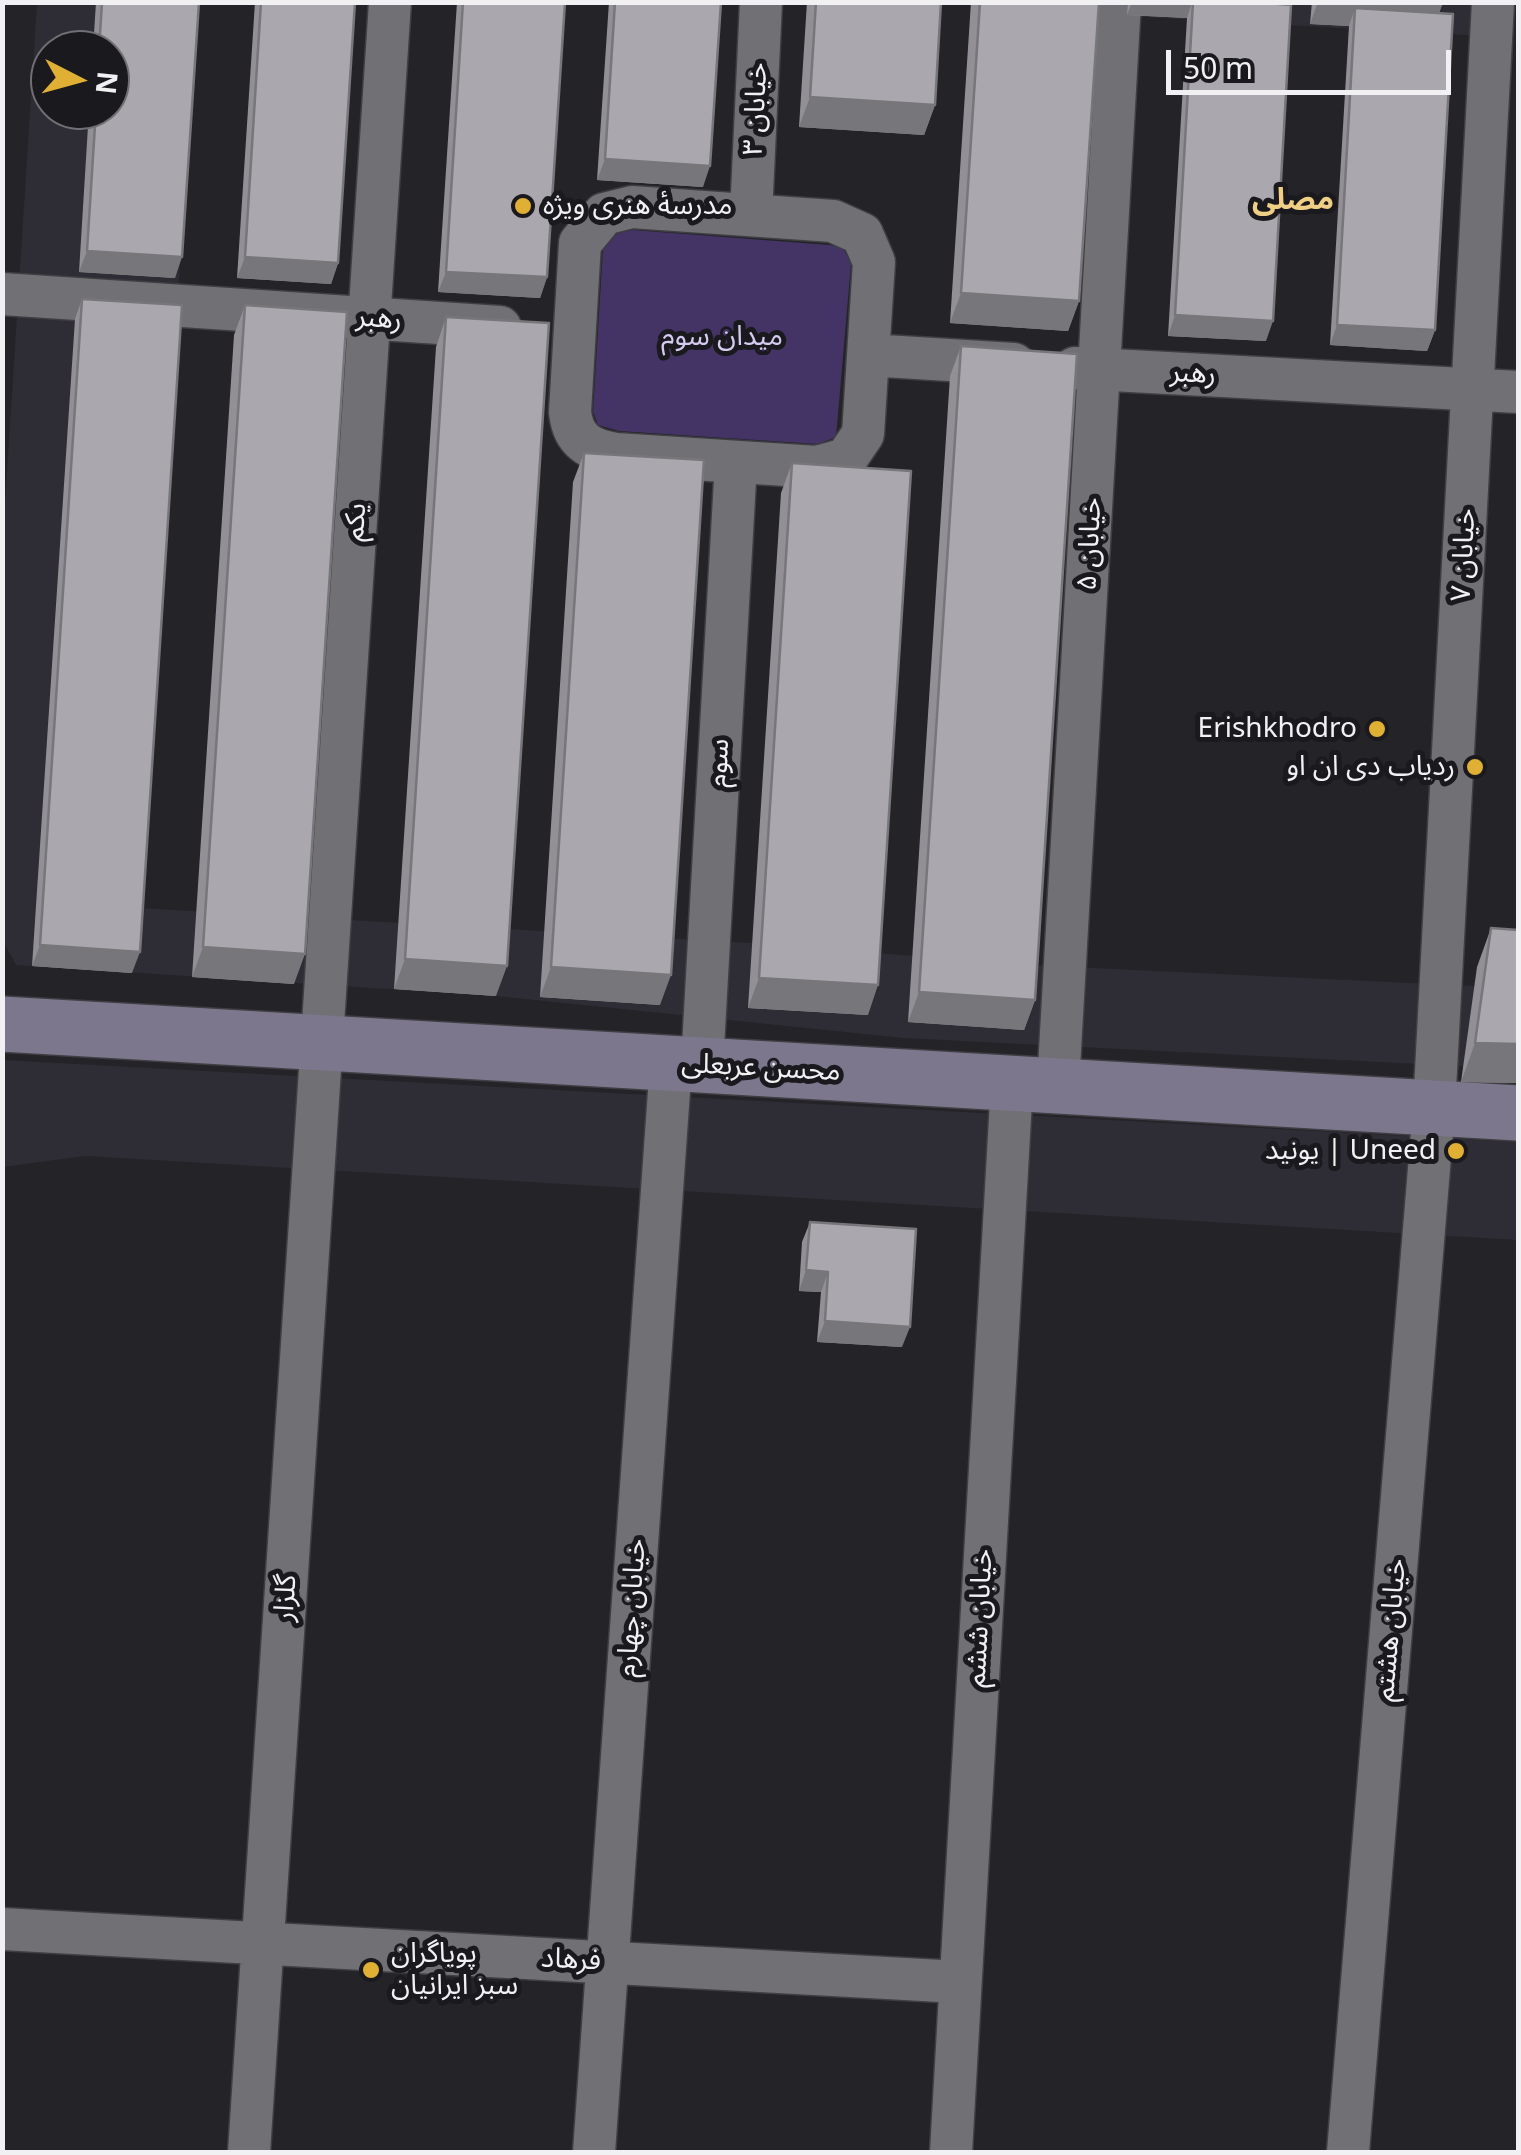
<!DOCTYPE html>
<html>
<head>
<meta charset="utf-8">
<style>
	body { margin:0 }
	#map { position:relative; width:1521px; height:2155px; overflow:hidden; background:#242327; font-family:"Noto Sans",sans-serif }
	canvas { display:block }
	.frame { position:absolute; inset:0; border:5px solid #f1f1f3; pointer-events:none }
	.north { position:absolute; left:30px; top:30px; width:100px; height:100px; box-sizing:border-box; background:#1a191d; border:2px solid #706f73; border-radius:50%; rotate:96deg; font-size:28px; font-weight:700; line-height:40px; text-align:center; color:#f1f1f3 }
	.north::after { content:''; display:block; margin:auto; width:35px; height:45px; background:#dfb034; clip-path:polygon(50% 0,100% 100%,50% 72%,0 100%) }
	.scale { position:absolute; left:1166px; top:50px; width:285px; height:45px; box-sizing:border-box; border:5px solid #f1f1f3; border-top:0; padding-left:12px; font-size:30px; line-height:35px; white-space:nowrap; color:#f1f1f3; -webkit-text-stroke:8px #1a191d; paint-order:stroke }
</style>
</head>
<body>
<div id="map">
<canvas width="1521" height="2155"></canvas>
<div class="frame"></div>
<div class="north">N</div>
<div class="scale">50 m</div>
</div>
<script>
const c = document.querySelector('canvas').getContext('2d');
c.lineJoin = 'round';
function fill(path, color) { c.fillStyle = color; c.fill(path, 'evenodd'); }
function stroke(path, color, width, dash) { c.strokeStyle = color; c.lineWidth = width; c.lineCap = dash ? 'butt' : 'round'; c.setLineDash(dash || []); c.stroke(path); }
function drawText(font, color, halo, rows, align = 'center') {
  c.font = font + ' "Noto Sans","Noto Sans Arabic",sans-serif'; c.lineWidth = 10; c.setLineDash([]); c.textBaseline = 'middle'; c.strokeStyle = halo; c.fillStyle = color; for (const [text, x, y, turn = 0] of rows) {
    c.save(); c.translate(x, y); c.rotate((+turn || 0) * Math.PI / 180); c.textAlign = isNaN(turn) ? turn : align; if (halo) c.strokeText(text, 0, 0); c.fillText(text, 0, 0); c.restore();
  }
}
const built = new Path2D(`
	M1126 2 1484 3 1482 36 1126 16Z
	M37 3H196L140 908 752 943 1028 965 1518 988V1069L903 1038 496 996 16 965 3 941V534ZM50 50H110V110H50Z
	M2 1060 1518 1142V1240L85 1156 3 1167Z`);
const green = new Path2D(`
	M632 230 842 246 851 264 836 437 818 444 619 431 598 425 593 412 603 249 615 234Z`);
const street = new Path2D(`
	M632 207 833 221 862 234 874 262 863 434 846 459 817 467 616 454C590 450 573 441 570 412L580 243 604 214Z
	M751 215 761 2
	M2 294 500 327
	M868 355 1014 364
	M1075 368 1518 392
	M702 1065 736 462
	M1058 1085 1120 2
	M2 1929 959 1982
	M249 2152 390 2
	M594 2152 671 1063
	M951 2152 1012 1083
	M1348 2152 1434 1108 1493 2`);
const secondary = new Path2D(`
	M2 1024 1518 1113`);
const wall = new Path2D(`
	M96 2H199L175 278 79 272 89 110H110V50H93Z
	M255 2H355L338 263 331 284 237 278Z
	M457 2H565L547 277 540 298 438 292Z
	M609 2H721L703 187 597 180Z
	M807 2H941L935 105 924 135 799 127Z
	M971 2H1099L1079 301 1068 331 950 323Z
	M1128 2H1256L1266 341 1168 336 1187 18 1127 15Z
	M1312 2H1443L1439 13 1435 330 1427 351 1330 345 1349 26 1310 24Z
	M82 299 132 973 32 966 75 319Z
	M245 305 294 984 192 977 234 335Z
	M446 317 496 996 394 989 436 347Z
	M961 346 1035 1000 1024 1030 908 1022 950 376Z
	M584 453 660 1005 540 997 573 482Z
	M792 463 868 1015 748 1008 781 493Z
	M1491 928 1518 930V1083L1461 1082 1477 967Z
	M810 1222 902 1347 817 1342 821 1292 799 1291 802 1242Z`);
const shadedWall = new Path2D(`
	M1132 2H1192L1187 18 1127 15Z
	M1318 2H1443L1433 31 1355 8 1349 26 1310 24Z
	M810 97 935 105 924 135 799 127Z
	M605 159 710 166 703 187 597 180Z
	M87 251 182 257 175 278 79 272Z
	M245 257 338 263 331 284 237 278Z
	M446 272 547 277 540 298 438 292Z
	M961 293 1079 301 1068 331 950 323Z
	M1175 315 1273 321 1266 341 1168 336Z
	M1337 325 1435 330 1427 351 1330 345Z
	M40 945 140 952 132 973 32 966Z
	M203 947 305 954 294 984 192 977Z
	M405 959 507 966 496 996 394 989Z
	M551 967 671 975 660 1005 540 997Z
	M759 978 878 985 868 1015 748 1008Z
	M919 992 1035 1000 1024 1030 908 1022Z
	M1475 1043 1518 1044V1083L1461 1082Z
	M806 1270 828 1272 821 1292 799 1291Z
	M825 1321 910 1327 902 1347 817 1342Z`);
const building = new Path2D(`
	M102 2H199L182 257 87 251 96 110H110V50H99Z
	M261 2H355L338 263 245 257Z
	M463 2H565L547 277 446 272Z
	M615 2H721L710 166 605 159Z
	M816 2H941L935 105 810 97Z
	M980 2H1099L1079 301 961 293Z
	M1193 2H1256L1291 5 1273 321 1175 315Z
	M1355 8 1453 14 1435 330 1337 325Z
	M82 299 182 305 140 952 40 945Z
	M245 305 347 312 305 954 203 947Z
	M446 317 549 323 507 966 405 959Z
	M961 346 1077 354 1035 1000 919 992Z
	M584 453 704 460 671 975 551 967Z
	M792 463 911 471 878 985 759 978Z
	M1491 928 1518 930V1044L1475 1043Z
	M810 1222 916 1229 910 1327 825 1321 828 1272 806 1270Z`);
const markers = [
	[523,206,10,"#dfb034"],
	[1377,729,10,"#dfb034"],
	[1475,767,10,"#dfb034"],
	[1456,1151,10,"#dfb034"],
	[371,1970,10,"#dfb034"]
];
const streetNames = [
	["خیابان ۳",756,109,-87],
	["رهبر",379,319,4],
	["رهبر",1193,374,3],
	["یکم",356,522,-86],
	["خیابان ۵",1090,544,-87],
	["خیابان ۷",1464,555,-87],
	["سوم",719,763,-87],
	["محسن عربعلی",761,1068,3],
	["گلزار",286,1598,-86],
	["خیابان چهارم",632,1608,-86],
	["خیابان ششم",980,1618,-87],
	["خیابان هشتم",1391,1630,-85],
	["فرهاد",571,1960,3]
];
const poiNames = [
	["مدرسهٔ هنری ویژه",543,206,"left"],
	["Erishkhodro",1357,729],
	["ردیاب دی ان او",1455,767],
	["یونید | Uneed",1436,1151],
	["پویاگران",391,1954,"left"],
	["سبز ایرانیان",391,1986,"left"]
];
const parkNames = [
	["میدان سوم",722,337]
];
const neighbourhoodNames = [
	["مصلی",1293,200]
];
fill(built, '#2e2c35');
fill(green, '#443466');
stroke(street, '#3f3e42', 45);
stroke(secondary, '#3f3e42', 58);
stroke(street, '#717075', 42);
stroke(secondary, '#7d778e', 55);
fill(wall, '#929096');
fill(shadedWall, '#77767a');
fill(building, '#aaa8ae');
stroke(building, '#77767a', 2.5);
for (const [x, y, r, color] of markers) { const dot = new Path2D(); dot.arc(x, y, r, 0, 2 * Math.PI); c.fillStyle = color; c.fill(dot); stroke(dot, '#1a191d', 4); }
drawText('28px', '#f1f1f3', '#1a191d', streetNames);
drawText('28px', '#f1f1f3', '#1a191d', poiNames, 'right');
drawText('28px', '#d5cbf1', '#1a191d', parkNames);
drawText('bold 30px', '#efcf85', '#1a191d', neighbourhoodNames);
</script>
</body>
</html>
